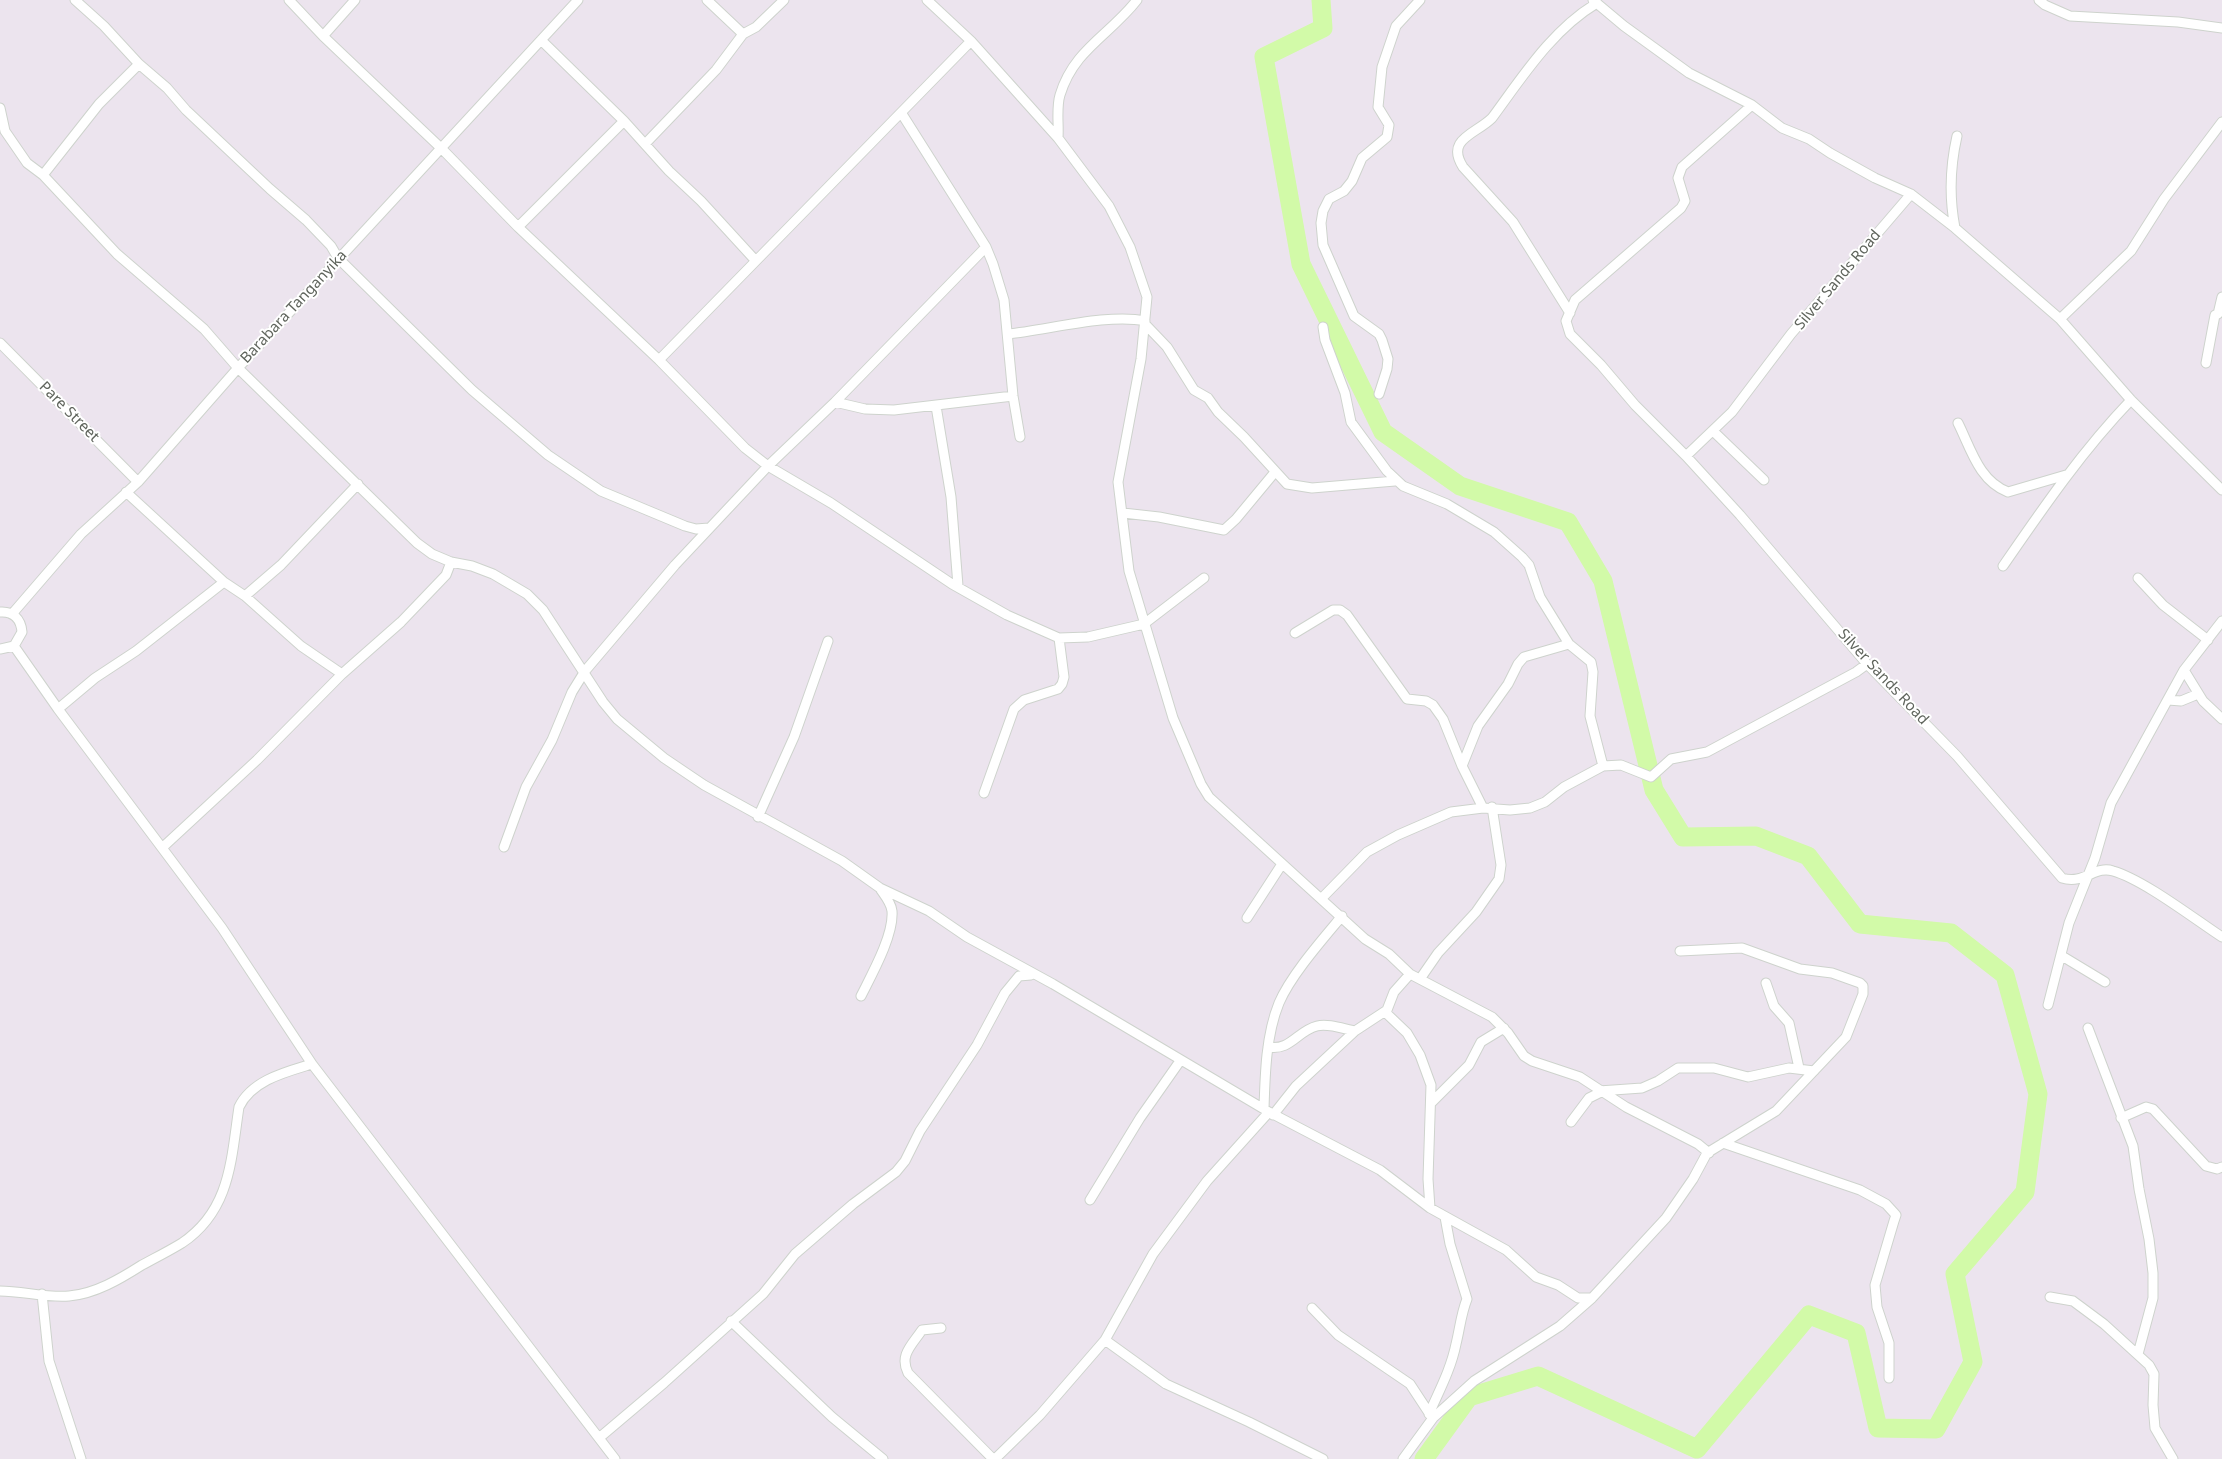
<!DOCTYPE html>
<html>
<head>
<meta charset="utf-8">
<style>
	body { margin:0 }
	canvas { display:block; background:#ece4ee }
</style>
</head>
<body>
<canvas width="2222" height="1459"></canvas>
<script>
const c = document.querySelector('canvas').getContext('2d');
c.lineJoin = 'round';
function stroke(path, color, width, dash) { c.strokeStyle = color; c.lineWidth = width; c.lineCap = dash ? 'butt' : 'round'; c.setLineDash(dash || []); c.stroke(path); }
function drawText(font, color, halo, rows, align = 'center') {
  c.font = font + ' "Noto Sans",sans-serif'; c.lineWidth = 4; c.setLineDash([]); c.textBaseline = 'middle'; c.strokeStyle = halo; c.fillStyle = color; for (const [text, x, y, turn = 0] of rows) {
    c.save(); c.translate(x, y); c.rotate((+turn || 0) * Math.PI / 180); c.textAlign = isNaN(turn) ? turn : align; if (halo) c.strokeText(text, 0, 0); c.fillText(text, 0, 0); c.restore();
  }
}
const river = new Path2D(`
	M1321 0 1323 28 1264 57 1301 264 1383 432 1460 486 1568 522 1603 581 1654 790 1683 837 1756 836 1808 856 1860 924 1951 933 2005 975 2038 1094 2025 1192 1955 1274 1973 1362 1936 1429 1878 1428 1856 1333 1809 1315 1697 1449 1538 1376 1469 1397 1424 1459`);
const minor = new Path2D(`
	M75 0 104 26 139 64 167 88 186 110 270 189 306 220 331 246 338 258 472 390 548 455 601 491 685 526 696 529 709 528
	M289 0 323 36 442 149 518 227 659 360 745 448 768 466 831 503 952 584 1007 615 1059 638 1088 637 1144 624 1204 578
	M707 0 743 34
	M927 0 971 41 1058 138 1109 206 1130 247 1147 297 1141 359 1118 482 1129 571 1173 718 1201 784 1209 797 1365 939 1389 954 1410 974 1492 1017 1508 1033 1524 1056 1532 1061 1580 1077 1626 1107 1698 1144 1709 1153
	M1593 0 1624 26 1689 73 1752 105 1782 128 1809 139 1830 153 1875 178 1911 194 1955 228 2060 319 2131 400 2222 490
	M2039 0 2045 5 2070 16 2178 22 2222 28
	M323 36 355 0
	M541 40 624 121 669 171 701 201 755 260
	M1752 105 1682 167 1678 178 1685 201 1681 208 1575 300 1566 321 1570 334 1601 365 1635 405 1686 456 1740 515 1867 664 1957 756 2062 878C2084 885 2095 865 2113 871 2144 880 2193 918 2222 937
	M0 108 5 131 27 163 43 175 117 254 204 329 238 368 417 543 432 554 451 562 472 566 493 574 527 594 543 610 603 702 617 719 664 758 704 785 842 861 880 888 929 911 967 937 1053 984 1269 1112 1380 1170 1430 1208 1506 1250 1536 1277 1558 1285 1578 1298H1592
	M902 114 986 247 993 264 1004 300 1013 396 1020 437
	M1058 138C1059 124 1056 108 1060 95 1074 49 1110 35 1137 0
	M645 144 716 70 743 34 756 27 784 0
	M43 175 99 104 139 64
	M518 227 624 121
	M1955 228C1949 197 1950 167 1957 136
	M1570 313 1513 222 1463 167C1445 139 1476 134 1492 118 1523 76 1552 30 1597 3
	M2060 319 2131 251 2164 199 2222 122
	M1145 324 1167 347 1194 390 1208 398 1218 412 1244 437 1287 484 1312 488 1395 481
	M1323 327 1325 340 1345 393 1351 422 1387 471 1403 486 1447 504 1494 532 1522 557 1529 565 1540 597 1569 644 1591 662 1593 672 1590 716 1603 766
	M1008 334C1048 330 1109 313 1145 321
	M0 343 138 482
	M659 360 971 41
	M2206 363 2215 315 2218 314 2222 297
	M1379 394 1387 369 1388 359 1382 340 1379 334 1354 316 1323 245 1321 223 1323 211 1329 199 1344 191 1352 181 1362 158 1387 137 1389 125 1378 107 1382 67 1396 26 1420 0
	M835 402 865 409 894 410 1013 396
	M936 406 951 497 958 586
	M1958 423C1971 449 1979 481 2008 492L2066 475
	M1713 431 1764 480
	M1686 456 1732 412 1791 334 1911 194
	M126 492 224 582 245 596 301 646 342 674
	M1123 513 1159 517 1224 530 1236 519 1275 472
	M2003 566C2043 508 2082 451 2131 400
	M2138 578 2163 605 2208 640
	M245 596 281 565 358 484
	M0 612C13 611 21 619 22 632L14 646 0 649
	M12 614 81 534 138 482 238 368 578 0
	M1295 633 1333 610H1340L1347 615 1407 699 1426 701 1433 705 1443 719 1462 766 1483 808
	M14 646 58 709 222 928 312 1064 615 1459
	M2184 670 2203 701 2222 719
	M2168 700 2181 701 2198 694
	M58 709 95 678 136 651 224 582
	M1462 766 1478 726 1508 684 1518 664 1524 657 1569 644
	M984 793 1014 709 1024 700 1058 689 1062 684 1064 677 1059 638
	M758 817 794 737 828 641
	M163 847 257 760 342 674 401 622 446 575 451 562
	M504 847 526 787 552 740 572 692 585 671 675 565 768 466 835 402 986 247
	M1322 898 1367 852 1398 835 1451 812 1483 808 1510 810 1530 808 1545 802 1564 787 1603 766 1621 765 1651 777 1671 759 1707 752 1856 672 1867 664
	M1247 918 1282 864
	M2062 956 2105 982
	M1420 979 1438 953 1476 912 1499 879 1501 865 1492 807
	M1766 983 1774 1006 1789 1023 1799 1068
	M861 996C872 974 894 935 892 911 891 903 886 897 881 890
	M2048 1005 2069 923 2095 858 2111 803 2184 670 2222 621
	M1385 1012 1407 1033 1420 1055 1431 1085 1428 1179 1430 1208
	M2088 1028 2133 1146 2139 1189 2149 1239 2153 1273V1298L2138 1354
	M1268 1047C1291 1051 1297 1031 1317 1026 1328 1023 1344 1029 1355 1031
	M1599 1091 1642 1088 1658 1081 1678 1068H1714L1748 1077 1789 1068 1814 1071
	M1432 1102 1469 1065 1481 1042 1504 1028
	M1264 1109C1265 1074 1266 1035 1279 1003 1291 975 1322 940 1342 916
	M1273 1115 1296 1086 1355 1031 1387 1010 1394 992 1410 974
	M2121 1118 2146 1107 2153 1109 2206 1166 2217 1169 2222 1167
	M1571 1122 1589 1098 1601 1092
	M1723 1143 1860 1190 1886 1204 1896 1215 1894 1221 1875 1285 1877 1307 1889 1343V1378
	M1090 1200 1140 1118 1180 1061
	M0 1291C22 1291 47 1298 69 1296 95 1294 120 1279 142 1265 155 1258 169 1251 182 1243 231 1210 231 1159 239 1107 252 1080 286 1072 312 1064
	M42 1294 49 1361 81 1459
	M2050 1297 2073 1301 2104 1324 2149 1365 2154 1374 2153 1405 2155 1428 2173 1459
	M1312 1308 1338 1335 1410 1384 1431 1416
	M731 1321 832 1417 883 1459
	M941 1328 922 1330C912 1345 899 1355 908 1373L993 1459
	M1105 1340 1166 1384 1249 1422 1323 1459
	M1429 1414C1439 1391 1451 1369 1456 1344 1460 1328 1461 1314 1467 1299L1450 1244 1445 1217
	M599 1438 664 1383 763 1294 795 1254 853 1204 896 1172 905 1161 920 1131 977 1045 1005 993 1019 976 1031 975
	M995 1459 1040 1415 1105 1340 1153 1254 1207 1181 1269 1112
	M1403 1459 1433 1418 1474 1381 1560 1326 1592 1298 1666 1218 1693 1179 1707 1153 1776 1111 1846 1037 1863 994V986L1860 983 1832 973 1800 969 1742 948 1680 951`);
const streetNames = [
	["Silver Sands Road",1838,280,-50],
	["Barabara Tanganyika",294,307,-47],
	["Pare Street",69,412,45],
	["Silver Sands Road",1883,677,47]
];
stroke(river, '#d2faa8', 19);
stroke(minor, '#ced3cd', 11);
stroke(minor, '#fff', 9);
drawText('15px', '#5f645c', '#fff', streetNames);
</script>
</body>
</html>
